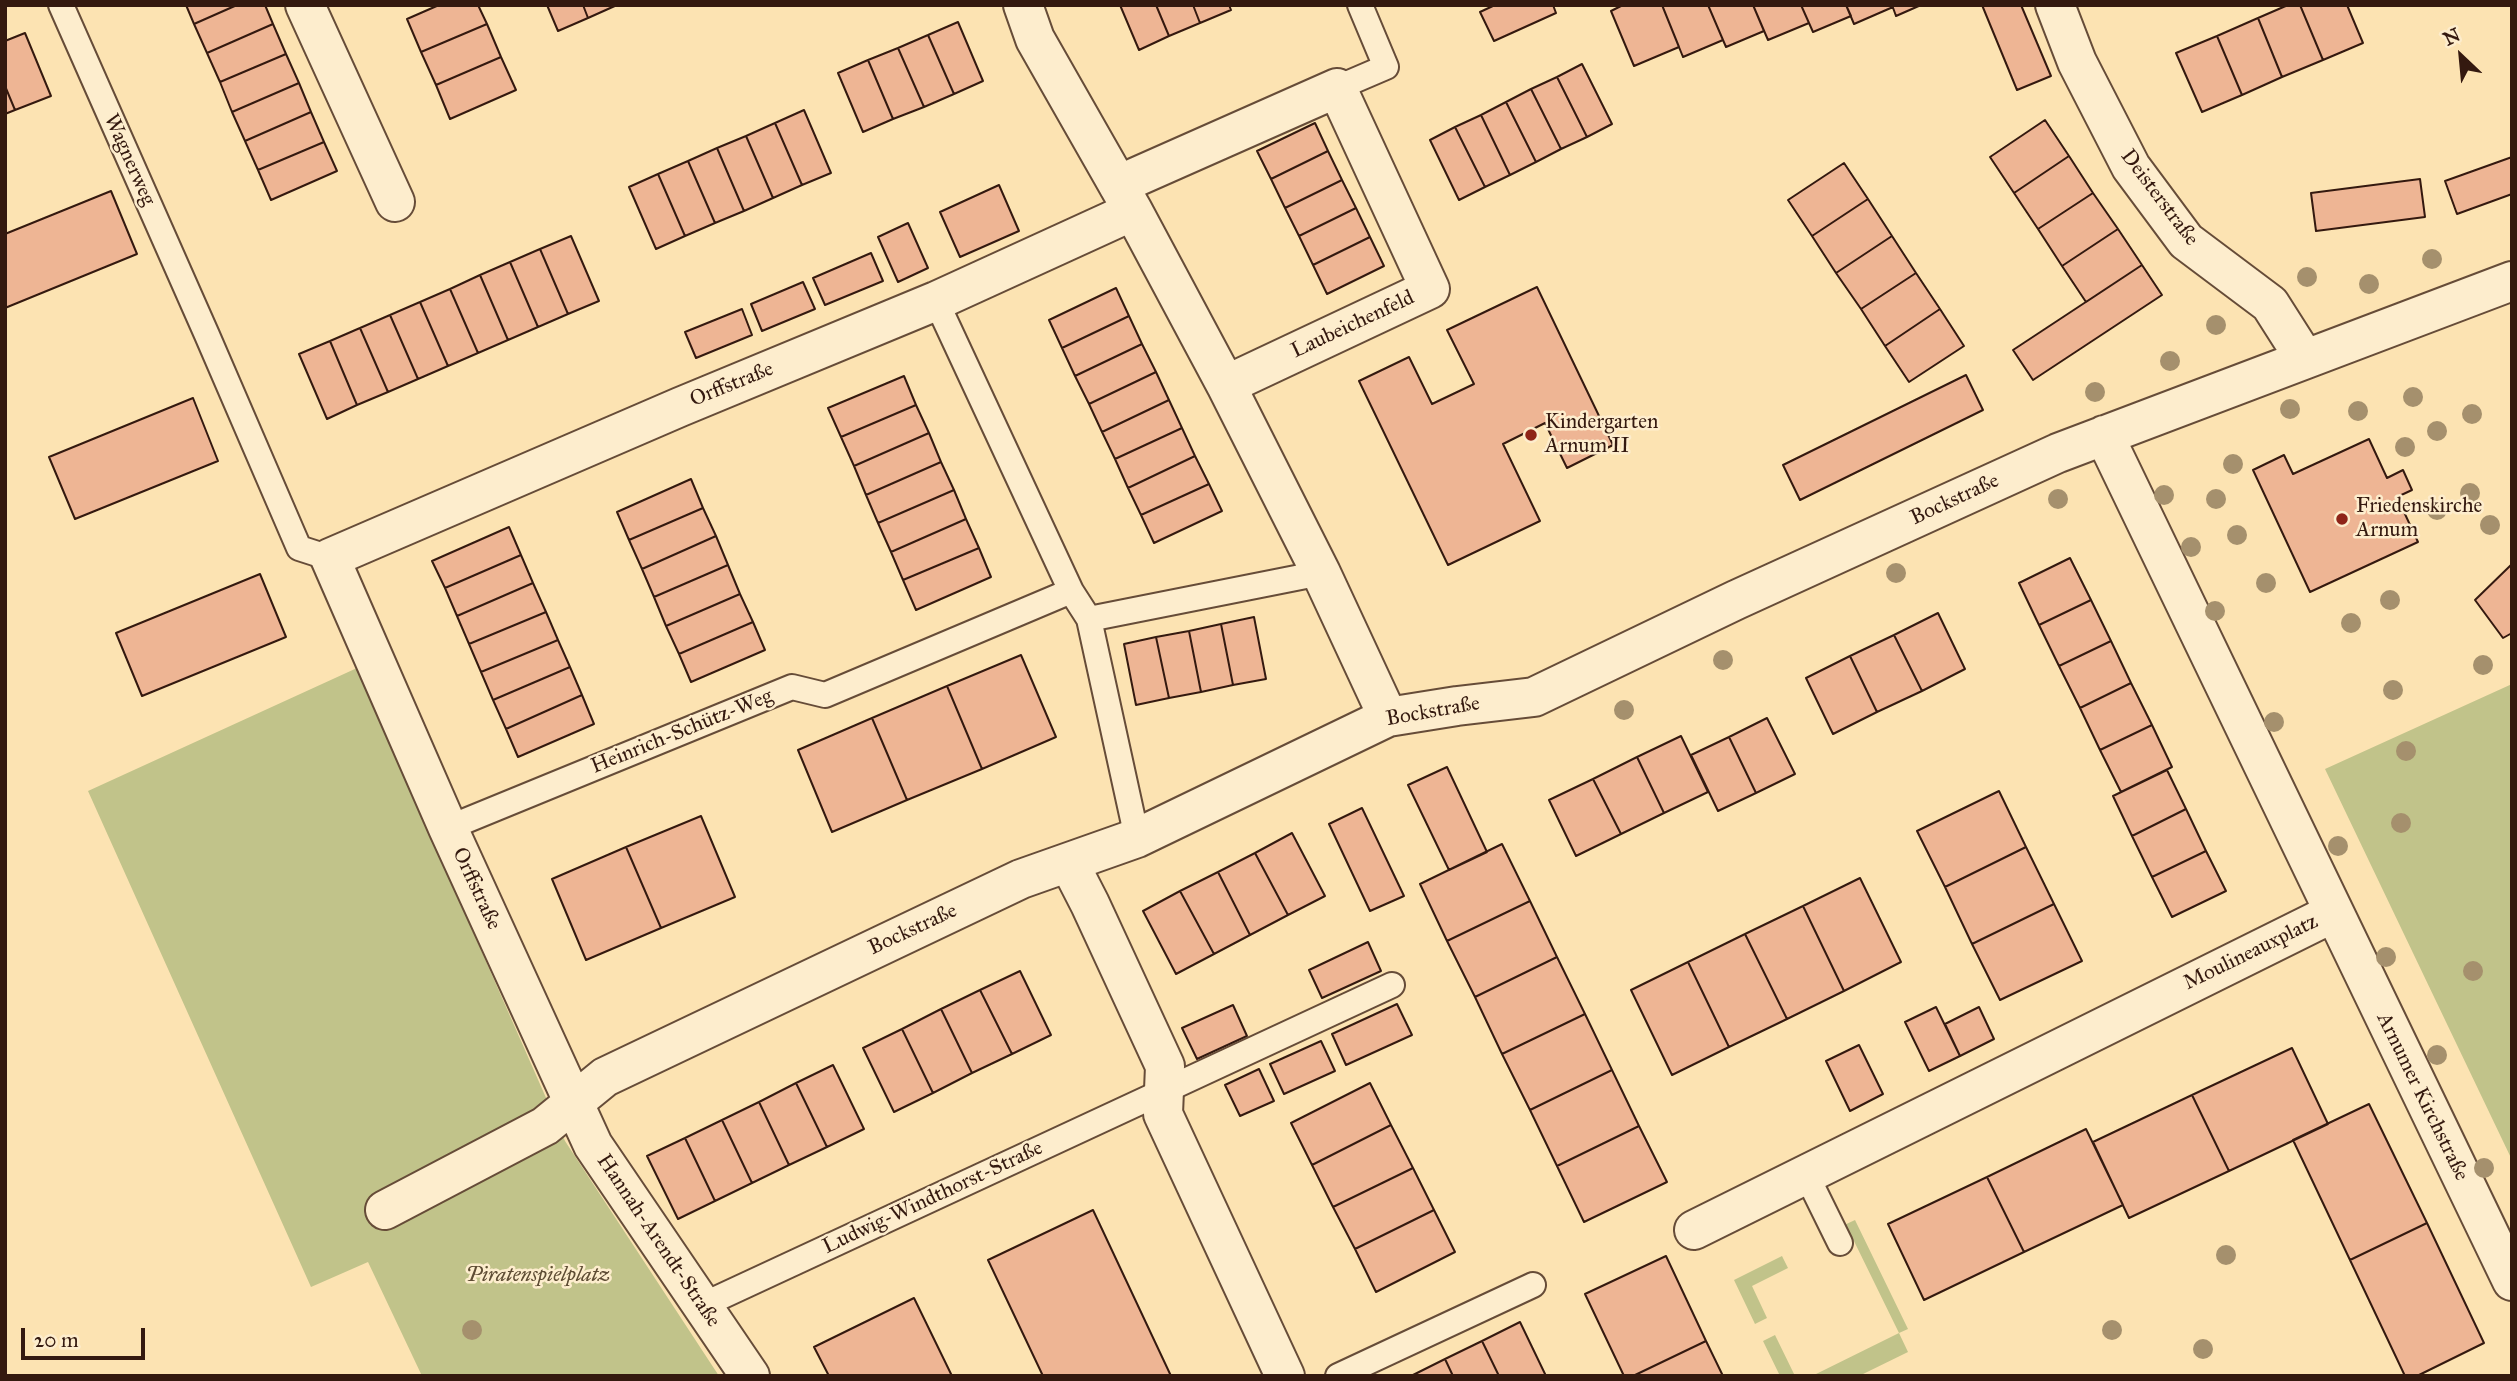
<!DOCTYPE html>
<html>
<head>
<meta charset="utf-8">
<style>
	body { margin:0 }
	#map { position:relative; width:2517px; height:1381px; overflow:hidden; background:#fce3b2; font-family:"IM FELL Great Primer",serif }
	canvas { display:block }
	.frame { position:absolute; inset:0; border:7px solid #34190f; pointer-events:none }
	.north { position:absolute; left:2426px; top:21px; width:70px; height:70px; -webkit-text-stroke:5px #fdedcd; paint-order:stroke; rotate:334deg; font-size:19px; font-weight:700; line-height:28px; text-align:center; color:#34190f }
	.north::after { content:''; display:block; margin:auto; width:24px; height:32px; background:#34190f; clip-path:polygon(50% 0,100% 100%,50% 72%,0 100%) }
	.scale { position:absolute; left:21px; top:1328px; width:124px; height:32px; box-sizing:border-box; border:4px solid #34190f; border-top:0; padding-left:9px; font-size:21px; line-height:24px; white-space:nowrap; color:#34190f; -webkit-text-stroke:5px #fdedcd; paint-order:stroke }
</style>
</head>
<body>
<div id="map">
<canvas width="2517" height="1381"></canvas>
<div class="frame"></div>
<div class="north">N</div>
<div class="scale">20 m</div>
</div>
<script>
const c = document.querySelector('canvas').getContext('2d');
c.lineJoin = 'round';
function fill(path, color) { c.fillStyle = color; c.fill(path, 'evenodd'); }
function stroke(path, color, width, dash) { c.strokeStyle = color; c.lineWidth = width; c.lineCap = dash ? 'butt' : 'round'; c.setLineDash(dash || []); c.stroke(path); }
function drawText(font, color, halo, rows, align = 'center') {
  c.font = font + ' "IM FELL Great Primer",serif'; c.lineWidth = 5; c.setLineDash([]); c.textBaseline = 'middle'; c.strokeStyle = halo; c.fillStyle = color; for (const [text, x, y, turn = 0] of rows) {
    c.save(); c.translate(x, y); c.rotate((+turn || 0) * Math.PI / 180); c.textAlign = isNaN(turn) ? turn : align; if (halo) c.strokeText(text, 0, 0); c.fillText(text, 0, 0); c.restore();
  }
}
const green = new Path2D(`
	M357 668 565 1141 719 1376H422L368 1262 311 1287 88 791Z
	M2512 684V1160L2325 769Z
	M1855 1220 1908 1329 1899 1333 1908 1352 1859 1376H1812L1899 1333 1852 1237 1846 1240 1840 1227Z
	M1782 1256 1788 1268 1752 1286 1767 1318 1755 1324 1734 1280Z
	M1775 1335 1795 1376H1780L1763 1341Z`);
const building = new Path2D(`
	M186 5H237L194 24Z
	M237 5H265L273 24 207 53 194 24Z
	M439 5H478L487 24 421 52 407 19Z
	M547 5H583L588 18 558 31Z
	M583 5H617L588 18Z
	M1120 5H1156L1169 36 1139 50Z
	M1156 5H1193L1200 23 1169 36Z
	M1193 5H1229L1231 10 1200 23Z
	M1495 5H1553L1556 13 1494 41 1480 12Z
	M1623 5H1662L1679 47 1634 66 1611 11Z
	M1662 5H1708L1723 40 1683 57Z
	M1708 5H1753L1764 31 1726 47Z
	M1753 5H1801L1809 23 1768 40Z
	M1801 5H1846L1851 16 1813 32Z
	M1846 5H1892L1893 7 1854 24Z
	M1892 5H1921L1896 16Z
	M1982 5H2021L2051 76 2017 90Z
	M2288 5H2300L2323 60 2282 77 2258 18Z
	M2300 5H2347L2363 43 2323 60Z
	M2258 18 2282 77 2242 95 2217 36Z
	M958 22 983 81 954 94 928 35Z
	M273 24 286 54 220 82 207 53Z
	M487 24 501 57 436 85 421 52Z
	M25 33 51 96 15 110 5 86V41Z
	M928 35 954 94 924 107 898 48Z
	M2217 36 2242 95 2202 112 2176 53Z
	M898 48 924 107 893 119 868 60Z
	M286 54 299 83 232 112 220 82Z
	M501 57 516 90 450 119 436 85Z
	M868 60 893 119 863 132 838 73Z
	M1582 64 1612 124 1587 137 1557 77Z
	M1557 77 1587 137 1561 149 1531 89Z
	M299 83 311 112 245 141 232 112Z
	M5 86 15 110 5 114Z
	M1531 89 1561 149 1536 162 1506 102Z
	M1506 102 1536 162 1510 175 1481 115Z
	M804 110 831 173 802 185 775 123Z
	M311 112 324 142 258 170 245 141Z
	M1481 115 1510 175 1485 187 1455 127Z
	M2045 120 2069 156 2014 193 1990 157Z
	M775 123 802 185 773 198 746 136Z
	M1315 123 1328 151 1271 179 1257 151Z
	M1455 127 1485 187 1459 200 1430 140Z
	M746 136 773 198 744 211 717 148Z
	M324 142 337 171 271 200 258 170Z
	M717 148 744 211 715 223 688 161Z
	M1328 151 1342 180 1285 208 1271 179Z
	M2069 156 2093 193 2038 229 2014 193Z
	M2512 157V194L2457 214 2445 181Z
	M688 161 715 223 685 236 658 174Z
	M1844 163 1868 199 1812 236 1788 200Z
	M658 174 685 236 656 249 629 187Z
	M2420 179 2425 217 2316 231 2311 193Z
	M1342 180 1356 208 1299 236 1285 208Z
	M999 185 1019 231 960 257 940 212Z
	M111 191 137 254 5 308V234Z
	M2093 193 2118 229 2062 266 2038 229Z
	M1868 199 1892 236 1836 273 1812 236Z
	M1356 208 1370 237 1313 265 1299 236Z
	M908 223 928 268 898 282 878 237Z
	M2118 229 2142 265 2086 302 2062 266Z
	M571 236 599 301 568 314 540 249Z
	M1892 236 1916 273 1861 309 1836 273Z
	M1370 237 1384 266 1327 294 1313 265Z
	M540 249 568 314 538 327 510 262Z
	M871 253 883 281 825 305 813 278Z
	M510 262 538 327 508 340 480 275Z
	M2142 265 2162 295 2033 380 2013 350Z
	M1916 273 1940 309 1885 346 1861 309Z
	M480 275 508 340 478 353 450 289Z
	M803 282 815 309 762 331 751 304Z
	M1537 287 1613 445 1567 468 1545 423 1503 444 1540 521 1448 565 1359 381 1409 357 1432 404 1474 384 1447 330Z
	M1116 288 1129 316 1062 348 1049 320Z
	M450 289 478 353 448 366 420 302Z
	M420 302 448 366 418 379 390 315Z
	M742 309 752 335 696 358 685 332Z
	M1940 309 1964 346 1909 382 1885 346Z
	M390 315 418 379 388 392 360 328Z
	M1129 316 1142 344 1075 376 1062 348Z
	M360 328 388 392 357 405 330 341Z
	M330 341 357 405 327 419 299 354Z
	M1142 344 1156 372 1089 404 1075 376Z
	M1156 372 1169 400 1102 432 1089 404Z
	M1966 375 1983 410 1800 500 1783 465Z
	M904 376 916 405 841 437 828 408Z
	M193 398 218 461 75 519 49 457Z
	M1169 400 1182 428 1115 459 1102 432Z
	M916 405 929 433 854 466 841 437Z
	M1182 428 1195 456 1128 488 1115 459Z
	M929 433 941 462 866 495 854 466Z
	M2369 439 2387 478 2403 470 2412 490 2397 497 2418 542 2310 592 2253 470 2284 455 2293 474Z
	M1195 456 1209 484 1141 515 1128 488Z
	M941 462 954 490 878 523 866 495Z
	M691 479 703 508 629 540 617 512Z
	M1209 484 1222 511 1154 543 1141 515Z
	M954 490 966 519 891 552 878 523Z
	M703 508 716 536 642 569 629 540Z
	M966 519 979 548 903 580 891 552Z
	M509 527 521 555 445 588 432 561Z
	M716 536 728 565 654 597 642 569Z
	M979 548 991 577 916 610 903 580Z
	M521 555 533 583 457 616 445 588Z
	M2070 558 2091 600 2039 625 2019 583Z
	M2512 564V633L2503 638 2475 600Z
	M728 565 740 594 666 626 654 597Z
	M260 574 286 637 142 696 116 633Z
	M533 583 546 612 469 644 457 616Z
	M740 594 753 622 679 654 666 626Z
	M2091 600 2111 641 2059 666 2039 625Z
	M546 612 558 640 481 672 469 644Z
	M1938 613 1965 669 1922 691 1894 635Z
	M1254 617 1266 679 1233 685 1221 624Z
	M753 622 765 650 691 682 679 654Z
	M1221 624 1233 685 1201 692 1189 631Z
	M1189 631 1201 692 1169 698 1156 637Z
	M1894 635 1922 691 1877 712 1850 656Z
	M1156 637 1169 698 1136 705 1124 644Z
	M558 640 570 667 493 700 481 672Z
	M2111 641 2131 683 2080 708 2059 666Z
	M1021 655 1056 737 982 769 947 686Z
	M1850 656 1877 712 1833 734 1806 678Z
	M570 667 582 695 506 729 493 700Z
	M2131 683 2152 725 2100 750 2080 708Z
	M947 686 982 769 907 800 872 718Z
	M582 695 594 724 518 757 506 729Z
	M872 718 907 800 832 832 798 750Z
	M1767 718 1795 774 1756 793 1729 737Z
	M2152 725 2172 767 2121 792 2100 750Z
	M1681 736 1708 792 1664 813 1637 757Z
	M1729 737 1756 793 1718 811 1691 755Z
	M1637 757 1664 813 1621 834 1593 779Z
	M1447 767 1487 852 1449 870 1408 785Z
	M2167 770 2186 809 2132 836 2113 796Z
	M1593 779 1621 834 1576 856 1549 800Z
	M1999 791 2026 847 1945 887 1917 831Z
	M1362 808 1404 896 1370 911 1329 824Z
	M2186 809 2206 851 2152 877 2132 836Z
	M701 816 735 897 661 928 626 847Z
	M1292 833 1325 896 1288 915 1255 853Z
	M1502 844 1530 901 1447 941 1420 884Z
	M626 847 661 928 586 960 552 879Z
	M2026 847 2054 904 1972 944 1945 887Z
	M2206 851 2226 891 2172 917 2152 877Z
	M1255 853 1288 915 1250 935 1218 872Z
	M1218 872 1250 935 1214 954 1180 891Z
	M1860 878 1901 962 1844 991 1803 906Z
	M1180 891 1214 954 1176 974 1143 911Z
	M1530 901 1557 957 1475 997 1447 941Z
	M2054 904 2082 961 2000 1000 1972 944Z
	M1803 906 1844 991 1787 1019 1745 934Z
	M1745 934 1787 1019 1729 1047 1688 962Z
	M1368 942 1381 971 1322 998 1309 970Z
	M1557 957 1585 1014 1502 1054 1475 997Z
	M1688 962 1729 1047 1672 1075 1631 990Z
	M1020 971 1051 1035 1012 1054 980 990Z
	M980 990 1012 1054 972 1073 941 1009Z
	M1397 1004 1412 1035 1346 1065 1332 1034Z
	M1233 1005 1247 1036 1197 1059 1182 1028Z
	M1936 1007 1960 1056 1929 1071 1905 1022Z
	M1979 1007 1994 1039 1960 1056 1945 1024Z
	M941 1009 972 1073 933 1093 902 1029Z
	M1585 1014 1612 1070 1530 1110 1502 1054Z
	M902 1029 933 1093 894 1112 863 1048Z
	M1321 1041 1335 1071 1284 1094 1270 1064Z
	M1859 1045 1883 1094 1850 1111 1826 1061Z
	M2292 1048 2328 1124 2229 1171 2192 1095Z
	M833 1065 864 1129 827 1147 796 1083Z
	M1259 1069 1274 1101 1240 1116 1225 1085Z
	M1612 1070 1639 1126 1557 1166 1530 1110Z
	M796 1083 827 1147 789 1165 759 1102Z
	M1370 1083 1391 1125 1312 1165 1291 1123Z
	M2192 1095 2229 1171 2129 1218 2093 1142Z
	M759 1102 789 1165 752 1183 722 1120Z
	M2369 1104 2427 1223 2350 1260 2293 1140Z
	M722 1120 752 1183 715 1201 685 1138Z
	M1391 1125 1413 1168 1333 1207 1312 1165Z
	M1639 1126 1667 1182 1584 1222 1557 1166Z
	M2086 1129 2123 1205 2024 1252 1987 1177Z
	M685 1138 715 1201 678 1219 647 1156Z
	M1413 1168 1434 1210 1355 1249 1333 1207Z
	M1987 1177 2024 1252 1924 1300 1888 1224Z
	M1093 1210 1171 1376H1043L988 1260Z
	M1434 1210 1455 1252 1376 1292 1355 1249Z
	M2427 1223 2484 1343 2417 1376H2405L2350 1260Z
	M1666 1256 1706 1341 1633 1376H1624L1585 1294Z
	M914 1298 952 1376H829L814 1347Z
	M1520 1322 1546 1376H1499L1482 1341Z
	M1482 1341 1499 1376H1453L1445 1359Z
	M1706 1341 1723 1376H1633Z
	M1445 1359 1453 1376H1411Z`);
const lane = new Path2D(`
	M61 5 207 335 299 548 330 558
	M1337 88 1386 67 1360 5
	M936 301 1071 591 1089 619 1321 573
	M1089 619 1137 838
	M448 828 792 687 825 695 1071 591
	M1806 1174 1840 1243
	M701 1306 1392 985
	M1338 1376 1533 1285`);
const street = new Path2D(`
	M305 5 395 202
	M1023 5 1035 39 1133 211 1226 385 1321 573 1388 717
	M2055 5 2077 62 2131 167 2186 241 2270 304 2305 359
	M1118 185 1337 88 1430 289 1226 385
	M2104 435 2512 1281
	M1069 863 1090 904 1165 1066 1163 1114 1285 1376
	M385 1210 545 1126 605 1077 1021 879 1137 838 1388 717 1457 706 1534 697 1736 600 2058 453 2512 281
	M1694 1230 2333 913
	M750 1376 593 1145 448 828 330 558 680 407 936 301 1133 211`);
const trees = [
	[2432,259],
	[2307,277],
	[2369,284],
	[2216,325],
	[2170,361],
	[2095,392],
	[2413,397],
	[2290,409],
	[2358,411],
	[2472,414],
	[2437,431],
	[2405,447],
	[2233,464],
	[2470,493],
	[2164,495],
	[2058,499],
	[2216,499],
	[2437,510],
	[2490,525],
	[2237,535],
	[2191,547],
	[1896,573],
	[2266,583],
	[2390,600],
	[2215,611],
	[2351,623],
	[1723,660],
	[2483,665],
	[2393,690],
	[1624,710],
	[2274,722],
	[2406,751],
	[2401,823],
	[2338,846],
	[2386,957],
	[2473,971],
	[2437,1055],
	[2484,1168],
	[2226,1255],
	[472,1330],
	[2112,1330],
	[2203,1349]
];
const markers = [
	[1531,435,7,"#8f2418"],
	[2342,519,7,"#8f2418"]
];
const streetNames = [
	["Wagnerweg",129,160,66],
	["Deisterstraße",2159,198,53],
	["Laubeichenfeld",1353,325,-25],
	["Orffstraße",732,385,-22],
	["Bockstraße",1955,500,-25],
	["Bockstraße",1433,712,-10],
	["Heinrich-Schütz-Weg",682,732,-22],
	["Orffstraße",476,889,65],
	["Bockstraße",913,930,-25],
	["Moulineauxplatz",2251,953,-26],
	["Arnumer Kirchstraße",2422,1097,64],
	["Ludwig-Windthorst-Straße",933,1198,-25],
	["Hannah-Arendt-Straße",658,1241,56]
];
const poiNames = [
	["Kindergarten",1545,423],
	["Arnum II",1545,447],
	["Friedenskirche",2356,507],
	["Arnum",2356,531]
];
const parkNames = [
	["Piratenspielplatz",538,1276]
];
fill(green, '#c1c38a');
fill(building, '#eeb594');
stroke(building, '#34190f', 2);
stroke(lane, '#664c38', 28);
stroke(street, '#664c38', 42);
stroke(lane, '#fdedcd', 24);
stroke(street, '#fdedcd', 38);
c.fillStyle = '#a5906d';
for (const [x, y] of trees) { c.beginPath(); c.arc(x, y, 10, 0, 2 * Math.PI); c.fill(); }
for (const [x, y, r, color] of markers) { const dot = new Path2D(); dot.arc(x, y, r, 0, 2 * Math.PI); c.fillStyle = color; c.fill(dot); stroke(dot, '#fdedcd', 2.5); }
drawText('21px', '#34190f', '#fdedcd', streetNames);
drawText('21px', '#34190f', '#fdedcd', poiNames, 'left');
drawText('italic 21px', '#5e4c34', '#fdedcd', parkNames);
</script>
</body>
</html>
